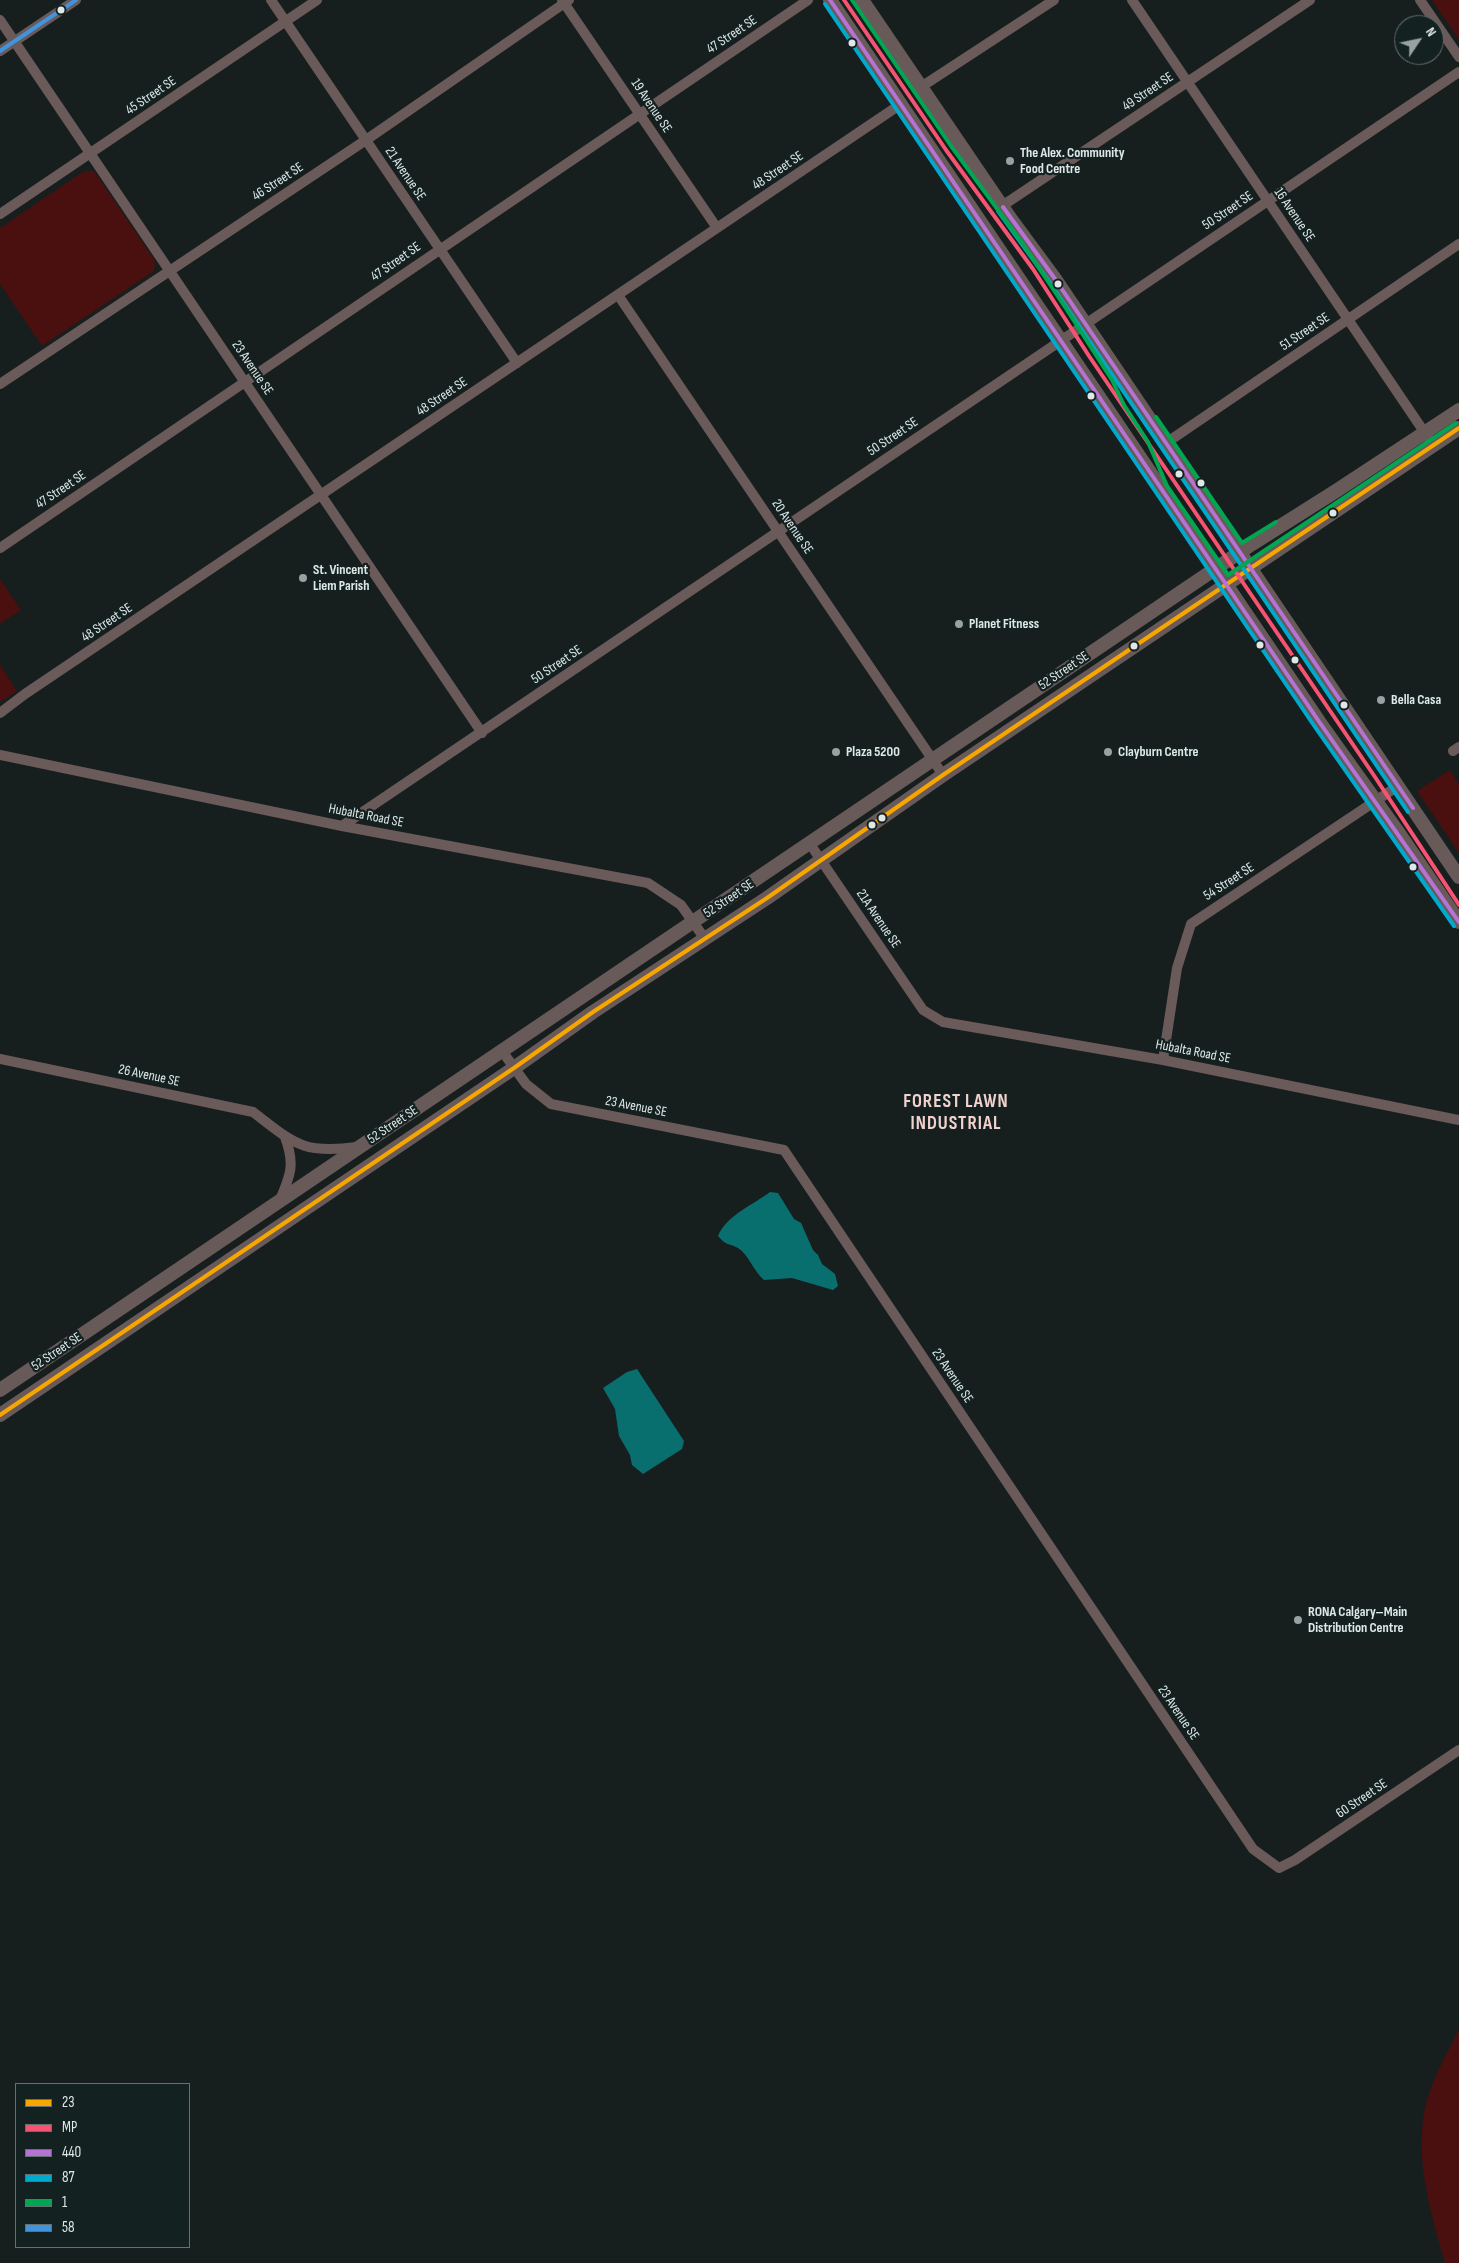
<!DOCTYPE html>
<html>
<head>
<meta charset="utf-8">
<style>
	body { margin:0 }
	#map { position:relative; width:1459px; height:2263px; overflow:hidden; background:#171e1e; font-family:"Sofia Sans Condensed",sans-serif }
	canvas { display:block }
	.legend { position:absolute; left:15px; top:2083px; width:175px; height:165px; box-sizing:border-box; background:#142121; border:1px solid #657070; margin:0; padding:6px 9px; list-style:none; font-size:15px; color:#dfe7e7 }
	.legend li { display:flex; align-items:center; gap:10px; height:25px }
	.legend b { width:25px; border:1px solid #657070 }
	.north { position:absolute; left:1394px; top:15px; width:50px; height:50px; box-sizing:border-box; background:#142121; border:1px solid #657070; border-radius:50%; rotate:56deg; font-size:14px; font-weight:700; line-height:20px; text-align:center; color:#dfe7e7 }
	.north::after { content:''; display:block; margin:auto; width:18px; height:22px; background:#99a1a1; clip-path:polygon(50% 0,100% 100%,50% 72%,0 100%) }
</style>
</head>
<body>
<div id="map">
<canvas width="1459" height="2263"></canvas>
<ul class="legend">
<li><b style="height:6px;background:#f7a600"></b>23</li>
<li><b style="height:6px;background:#f65372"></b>MP</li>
<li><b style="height:6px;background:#b673d3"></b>440</li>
<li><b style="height:6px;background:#00a9ce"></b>87</li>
<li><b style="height:6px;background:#00a651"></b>1</li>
<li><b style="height:6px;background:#4094de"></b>58</li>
</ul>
<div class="north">N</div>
</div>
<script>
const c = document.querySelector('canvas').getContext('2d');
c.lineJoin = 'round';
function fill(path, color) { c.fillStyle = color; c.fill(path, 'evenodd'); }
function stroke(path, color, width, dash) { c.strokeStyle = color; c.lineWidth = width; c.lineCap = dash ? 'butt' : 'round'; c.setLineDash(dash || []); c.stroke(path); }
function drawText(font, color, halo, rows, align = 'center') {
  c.font = font + ' "Sofia Sans Condensed",sans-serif'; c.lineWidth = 4.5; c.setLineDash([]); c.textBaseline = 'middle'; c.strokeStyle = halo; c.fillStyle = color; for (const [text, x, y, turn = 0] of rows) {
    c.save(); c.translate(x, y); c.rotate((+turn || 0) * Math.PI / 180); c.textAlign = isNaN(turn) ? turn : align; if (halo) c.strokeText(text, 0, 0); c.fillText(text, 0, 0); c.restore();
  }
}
const green = new Path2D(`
	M1432 0H1459V40Z
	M84 171H94L155 261 154 271 42 346 0 284V228Z
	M0 579 21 610 0 624Z
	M0 665 17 691 0 702Z
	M1450 770 1459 784V853L1417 791Z
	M1459 2029V2263H1445C1432 2217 1417 2169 1423 2121 1426 2089 1445 2058 1459 2029Z`);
const water = new Path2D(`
	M770 1192 778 1193 794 1219 801 1223 813 1250 818 1255 822 1264 835 1274 838 1286 833 1290 792 1278 764 1280C754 1272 749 1255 738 1248 727 1242 728 1247 718 1236 727 1215 753 1205 770 1192Z
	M637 1369 684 1441 682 1449 643 1474 632 1465 630 1455 619 1436 615 1409 603 1388 627 1372Z`);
const minor = new Path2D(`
	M271 0 517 363
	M562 0 717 228
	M1132 0 1433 445
	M1420 0 1459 57
	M0 20 482 733
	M0 51 76 0
	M921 87 1054 0
	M1002 206 1310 0
	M0 214 317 0
	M618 295 943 775
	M0 384 366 140 569 0
	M1166 443 1459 244
	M0 548 808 0
	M0 713 25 694 901 104
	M1453 751 1459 747
	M0 755 342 826 648 883 681 905 705 939
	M342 826 1459 72
	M810 844 923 1010 943 1022 1163 1060 1459 1120
	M502 1051 526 1084 551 1104 784 1150 1253 1849 1279 1868 1295 1860 1459 1750
	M0 1059 253 1112C295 1144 302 1154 357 1147
	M1163 1060 1177 968 1191 924 1398 786
	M280 1200C291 1174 295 1164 285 1137`);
const major = new Path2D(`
	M830 0 1320 723 1398 832 1459 922
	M862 0 1010 218 1055 279 1459 877
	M0 1390 1252 544 1336 491 1459 410
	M0 1415 514 1068 593 1012 767 898 943 775 1459 428`);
const bus1 = new Path2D(`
	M0 1415 514 1068 593 1012 767 898 943 775 1459 428`);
const bus2 = new Path2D(`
	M844 0 946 150 1033 269 1089 356 1375 777 1459 905`);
const bus3 = new Path2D(`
	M830 0 1320 723 1459 922
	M1003 207 1055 279 1413 808`);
const bus4 = new Path2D(`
	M825 4 1315 727 1454 926
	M998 211 1050 283 1408 812`);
const bus5 = new Path2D(`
	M852 0 951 146 1023 244 1067 310 1112 380 1124 405 1148 442 1167 486 1228 575 1456 423
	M1156 417 1242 543 1276 522`);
const bus6 = new Path2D(`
	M0 51 76 0`);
const markers = [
	[61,10,4.5,"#dfe7e7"],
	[852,43,4.5,"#dfe7e7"],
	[1010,161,5,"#99a1a1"],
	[1058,284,4.5,"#dfe7e7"],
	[1091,396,4.5,"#dfe7e7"],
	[1179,474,4.5,"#dfe7e7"],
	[1201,483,4.5,"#dfe7e7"],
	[1333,513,4.5,"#dfe7e7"],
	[303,578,5,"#99a1a1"],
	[959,624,5,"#99a1a1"],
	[1260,645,4.5,"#dfe7e7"],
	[1134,646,4.5,"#dfe7e7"],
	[1295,660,4.5,"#dfe7e7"],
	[1381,700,5,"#99a1a1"],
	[1344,705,4.5,"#dfe7e7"],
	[836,752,5,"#99a1a1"],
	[1108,752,5,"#99a1a1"],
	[882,818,4.5,"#dfe7e7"],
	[872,825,4.5,"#dfe7e7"],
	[1413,867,4.5,"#dfe7e7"],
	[1298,1620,5,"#99a1a1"]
];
const streetNames = [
	["47 Street SE",732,35,-34],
	["49 Street SE",1148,92,-34],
	["45 Street SE",151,96,-34],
	["19 Avenue SE",651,106,56],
	["48 Street SE",778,171,-34],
	["21 Avenue SE",405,174,56],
	["46 Street SE",278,182,-33],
	["50 Street SE",1228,211,-34],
	["16 Avenue SE",1294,215,56],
	["47 Street SE",396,262,-35],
	["51 Street SE",1305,332,-34],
	["23 Avenue SE",252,368,56],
	["48 Street SE",442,397,-34],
	["50 Street SE",893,437,-34],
	["47 Street SE",61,490,-34],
	["20 Avenue SE",792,527,56],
	["48 Street SE",107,623,-34],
	["50 Street SE",557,665,-34],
	["52 Street SE",1064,671,-34],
	["Hubalta Road SE",366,816,11],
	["54 Street SE",1229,882,-33],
	["52 Street SE",729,899,-34],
	["21A Avenue SE",878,919,56],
	["Hubalta Road SE",1193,1052,11],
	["26 Avenue SE",149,1076,12],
	["23 Avenue SE",636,1107,11],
	["52 Street SE",393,1125,-34],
	["52 Street SE",57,1352,-34],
	["23 Avenue SE",952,1376,56],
	["23 Avenue SE",1178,1713,56],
	["60 Street SE",1362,1799,-34]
];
const poiNames = [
	["The Alex. Community",1020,153],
	["Food Centre",1020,169],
	["St. Vincent",313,570],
	["Liem Parish",313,586],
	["Planet Fitness",969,624],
	["Bella Casa",1391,700],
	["Plaza 5200",846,752],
	["Clayburn Centre",1118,752],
	["RONA Calgary–Main",1308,1612],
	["Distribution Centre",1308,1628]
];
const districtNames = [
	["FOREST LAWN",956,1102],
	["INDUSTRIAL",956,1124]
];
fill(green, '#49100f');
fill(water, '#096f6e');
stroke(minor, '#6a5a59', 10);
stroke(major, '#695a5a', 14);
stroke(bus1, '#f7a600', 4);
stroke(bus2, '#f65372', 4);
stroke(bus3, '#b673d3', 4);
stroke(bus4, '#00a9ce', 4);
stroke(bus5, '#00a651', 4);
stroke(bus6, '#4094de', 4);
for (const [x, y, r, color] of markers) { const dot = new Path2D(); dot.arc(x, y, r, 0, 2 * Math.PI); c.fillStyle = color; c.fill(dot); stroke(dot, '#142121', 2); }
drawText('14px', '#dfe7e7', '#142121', streetNames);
drawText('bold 14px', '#dfe7e7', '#142121', poiNames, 'left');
c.letterSpacing = '1px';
drawText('bold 19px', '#f4d1cc', '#142121', districtNames);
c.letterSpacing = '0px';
</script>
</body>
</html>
